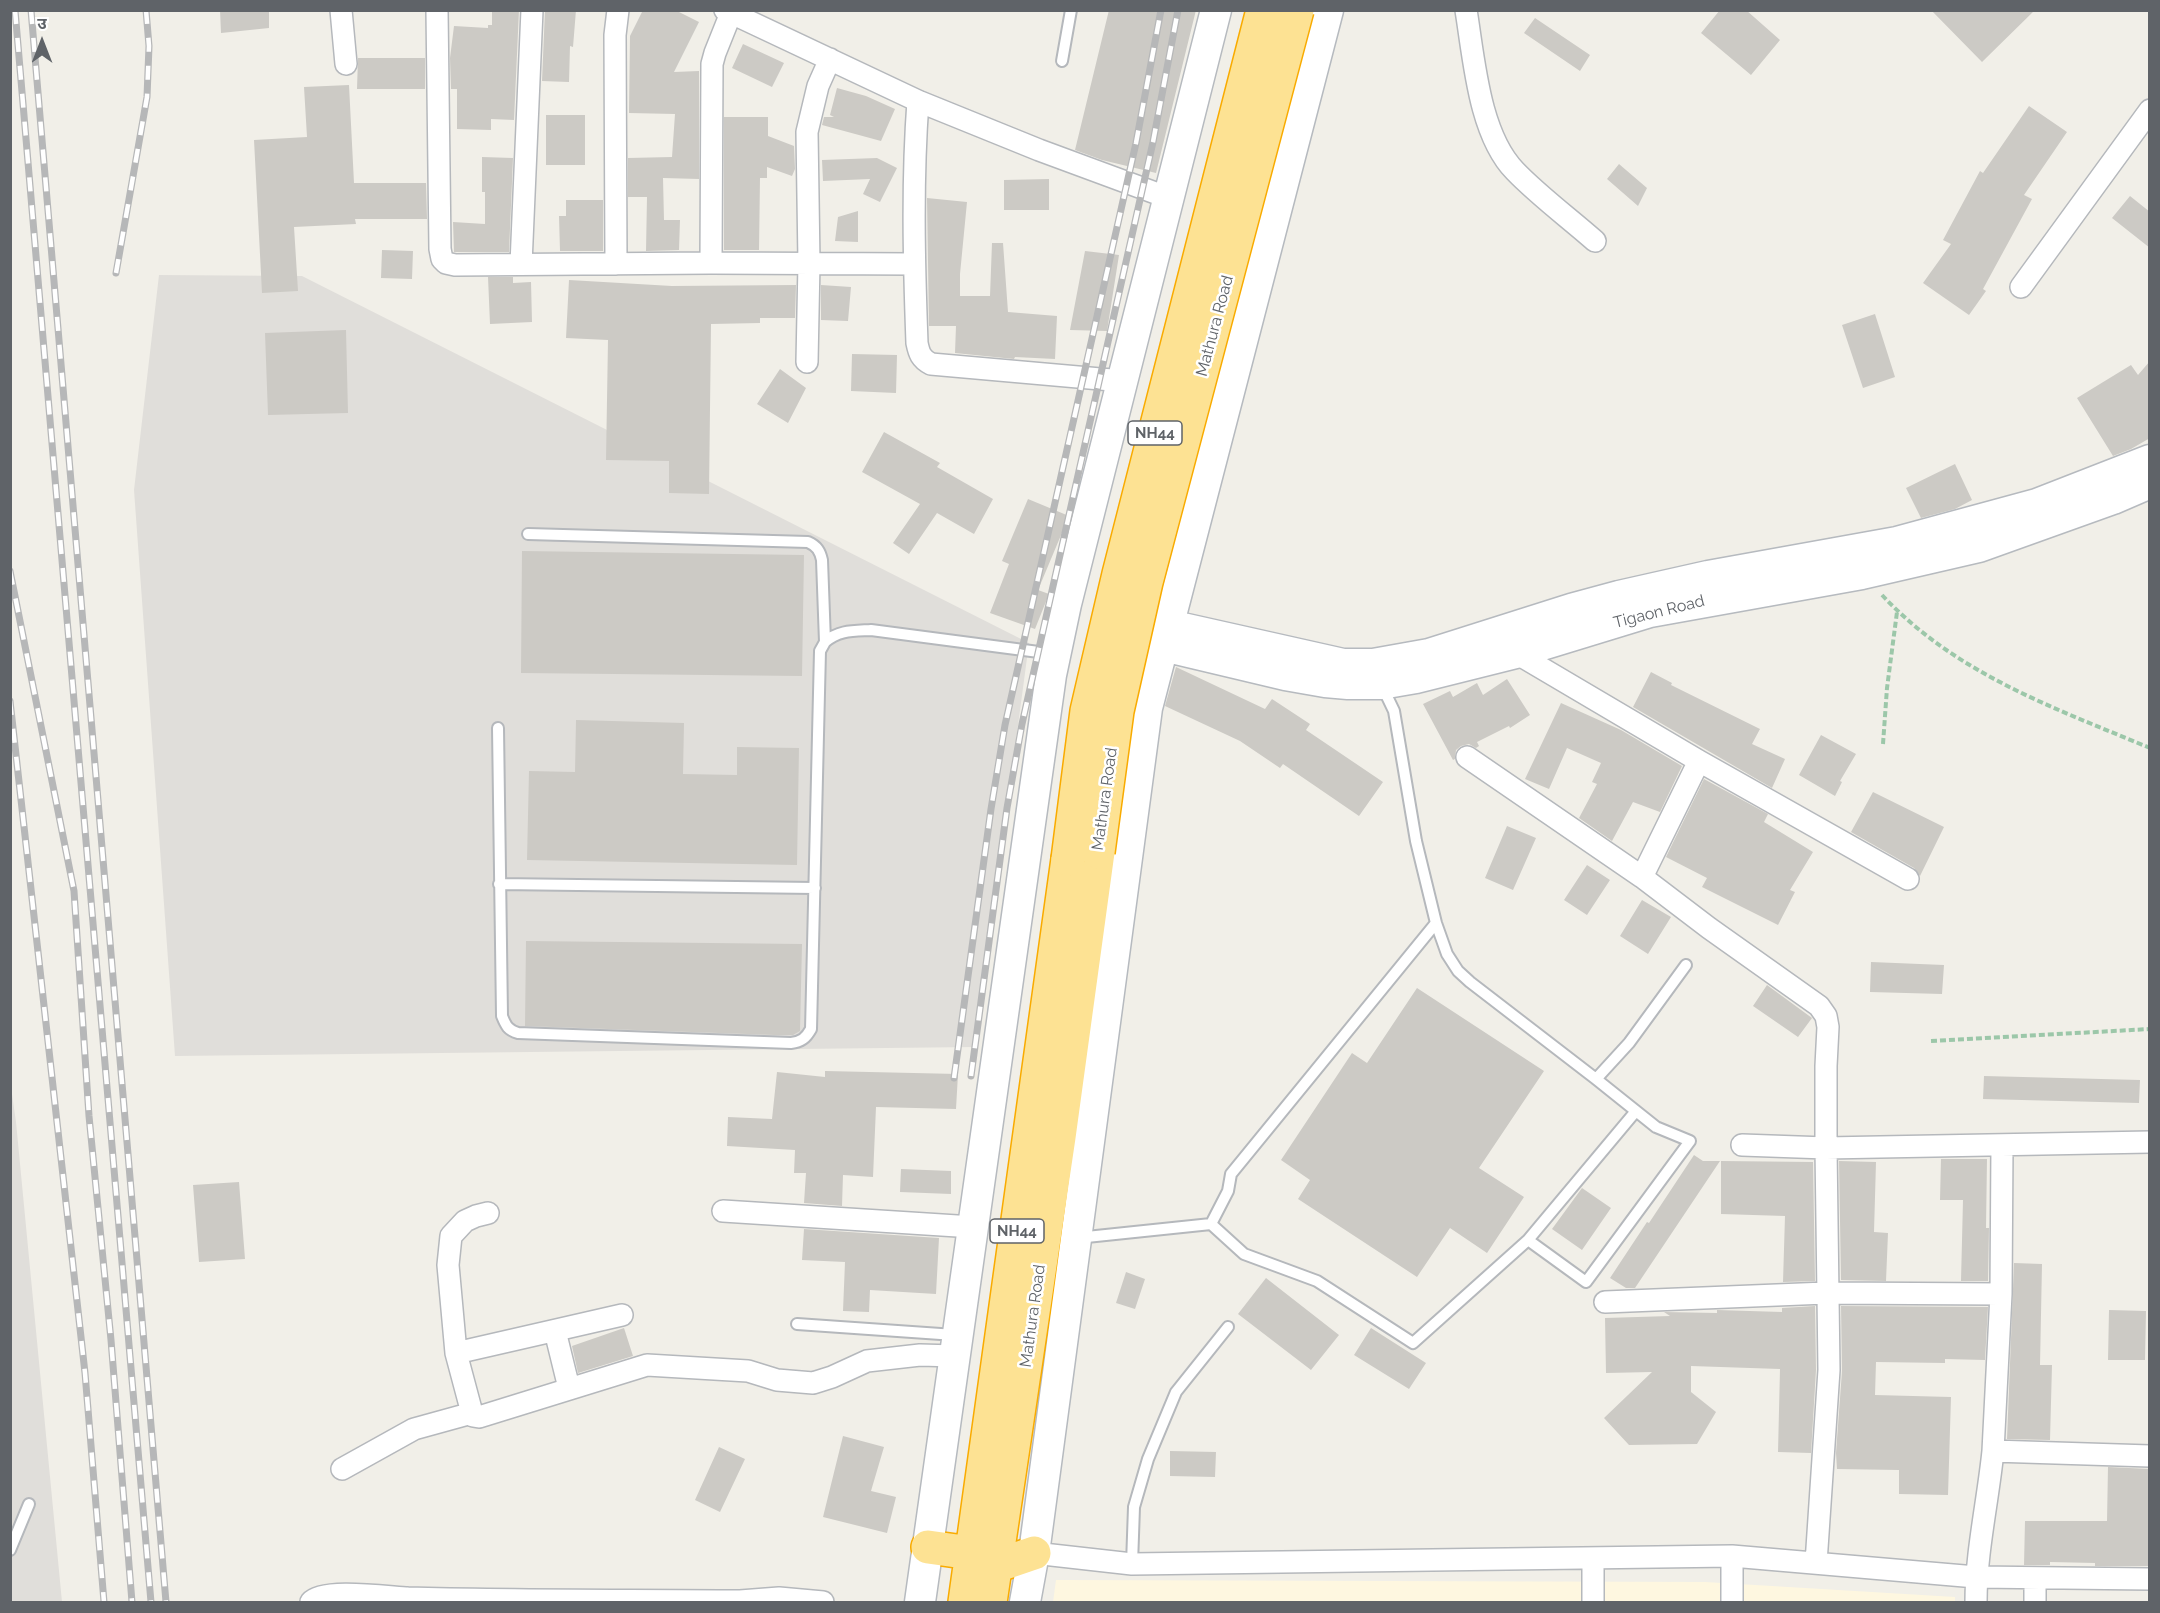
<!DOCTYPE html>
<html>
<head>
<meta charset="utf-8">
<style>
	body { margin:0 }
	#map { position:relative; width:2160px; height:1613px; overflow:hidden; background:#f1efe8; font-family:Raleway,"Noto Sans Devanagari",sans-serif }
	canvas { display:block }
	.frame { position:absolute; inset:0; border:12px solid #5f6368; pointer-events:none }
	.north { position:absolute; left:12px; top:12px; width:60px; height:60px; -webkit-text-stroke:4px #fff; paint-order:stroke; rotate:0deg; font-size:16px; font-weight:700; line-height:24px; text-align:center; color:#5f6368 }
	.north::after { content:''; display:block; margin:auto; width:21px; height:27px; background:#5f6368; clip-path:polygon(50% 0,100% 100%,50% 72%,0 100%) }
</style>
</head>
<body>
<div id="map">
<canvas width="2160" height="1613"></canvas>
<div class="frame"></div>
<div class="north">उ</div>
</div>
<script>
const c = document.querySelector('canvas').getContext('2d');
c.lineJoin = 'round';
function fill(path, color) { c.fillStyle = color; c.fill(path, 'evenodd'); }
function stroke(path, color, width, dash) { c.strokeStyle = color; c.lineWidth = width; c.lineCap = dash ? 'butt' : 'round'; c.setLineDash(dash || []); c.stroke(path); }
function drawText(font, color, halo, rows, align = 'center') {
  c.font = font + ' Raleway,sans-serif'; c.lineWidth = 5; c.setLineDash([]); c.textBaseline = 'middle'; c.strokeStyle = halo; c.fillStyle = color; for (const [text, x, y, turn = 0] of rows) {
    c.save(); c.translate(x, y); c.rotate((+turn || 0) * Math.PI / 180); c.textAlign = isNaN(turn) ? turn : align; if (halo) c.strokeText(text, 0, 0); c.fillText(text, 0, 0); c.restore();
  }
}
const commercial = new Path2D(`
	M1056 1580 1705 1582 1955 1597V1602H1053Z`);
const industrial = new Path2D(`
	M159 275 302 276 1029 643 975 1047 175 1056 134 490Z
	M10 1080 16 1122 62 1602H11Z`);
const building = new Path2D(`
	M220 10H269V28L221 33Z
	M492 10H519L514 120 491 119V130L457 129V89H451L450 58 454 26 488 28V25H492Z
	M545 10H576L573 47 570 46 569 82 542 81Z
	M643 10H675L699 22 674 72 699 71V179L663 178 664 220H680L679 250 646 251 647 197H628V158L672 157 675 114 629 113 630 36Z
	M1109 10H1196L1156 173 1102 160 1075 150Z
	M1720 10H1746L1780 40 1751 75 1701 33Z
	M1931 10H2035L1982 62Z
	M1535 18 1590 55 1580 71 1524 33Z
	M743 44 784 63 772 87 732 68Z
	M358 58H425V89H357Z
	M349 85 354 183H426L427 219H355L356 224 294 227 298 291 262 293 254 140 307 137 304 87Z
	M837 88 866 96 895 109 881 141 822 125 824 117H834L830 115Z
	M2029 106 2067 132 2024 195 2032 199 1983 289 1986 291 1969 315 1923 283 1951 244 1943 240 1980 171 1983 173Z
	M546 115H585V165H546Z
	M724 117H768V136L794 146 795 169 792 176 767 167V178H760L759 250H724Z
	M482 157 513 158 509 252H454L453 222 485 224V192H482Z
	M877 158 897 168 880 202 863 194 870 179 823 181 822 160Z
	M1619 164 1647 188 1638 206 1607 179Z
	M1049 179V210H1004V180Z
	M2130 196 2150 212V248L2112 218Z
	M927 198 967 202 960 274V296H990L992 243H1003L1008 312 1057 316 1055 359 1015 357 1014 359 955 353 956 326H929Z
	M566 200H603V251H560L559 216H566Z
	M858 211V242L835 241 838 217Z
	M382 250 413 251 412 279 381 278Z
	M1085 251 1119 255 1107 331 1070 330Z
	M488 277H513V283L531 282 532 322 490 324Z
	M569 280 672 286 796 285 795 318H760V323L711 324 709 494 669 493V461L606 460 608 340 566 338Z
	M821 285 851 287 848 321 821 320Z
	M1875 314 1895 377 1863 388 1842 325Z
	M346 330 348 413 268 415 265 333Z
	M852 354 897 355 896 393 851 391Z
	M2150 361V438L2131 449 2113 456 2077 398 2131 365 2138 375Z
	M780 369 806 388 788 423 757 404Z
	M884 432 940 463 937 467 993 499 974 534 937 513 909 554 893 543 920 504 862 472Z
	M1955 464 1972 500 1955 509 1921 518 1906 488Z
	M1028 499 1069 516 1038 590 1049 594 1035 629 990 613 1009 564 1002 561Z
	M522 551 804 555 802 676 521 673Z
	M1176 667 1265 709 1272 699 1310 724 1306 730 1383 782 1359 816 1283 764 1280 768 1240 741 1165 706Z
	M1651 672 1672 683 1671 685 1760 729 1752 744 1785 759 1772 788 1633 707Z
	M1507 679 1530 715 1510 728 1509 726 1477 742 1479 746 1476 748 1469 744 1461 746 1456 750 1455 759 1453 760 1423 704 1450 691 1453 697 1477 683 1483 695Z
	M1561 703 1621 730 1682 766 1660 812 1633 802 1612 841 1579 818 1597 784 1592 782 1601 763 1567 748 1549 789 1525 779Z
	M576 720 684 723 683 774 737 775V747L799 748 797 865 527 860 529 771 575 772Z
	M1821 735 1856 754 1840 781 1842 782 1835 796 1799 775Z
	M1704 779 1768 814 1764 822 1813 852 1790 890 1795 892 1778 925 1702 887 1707 878 1666 857Z
	M1873 792 1944 827 1920 876 1914 868 1851 832Z
	M1507 826 1536 838 1513 890 1485 878Z
	M1587 865 1610 880 1587 915 1564 900Z
	M1642 900 1671 917 1648 954 1620 936Z
	M526 941 802 944 800 1031 793 1035H775L525 1026Z
	M1871 962 1944 965 1942 994 1870 992Z
	M1767 985 1812 1018 1798 1037 1753 1006Z
	M1417 988 1544 1071 1479 1168 1524 1197 1487 1253 1450 1228 1417 1277 1298 1199 1310 1180 1281 1160 1352 1053 1367 1063Z
	M825 1071 958 1074 956 1109 876 1107 873 1177 843 1175 842 1206 804 1203 806 1173H794L795 1150 727 1146 728 1117 772 1119 777 1072 825 1077Z
	M1984 1076 2140 1080 2139 1103 1983 1099Z
	M1694 1155 1703 1161H1720L1635 1288H1626L1610 1278 1647 1222 1649 1223Z
	M1941 1159H1987L1986 1228H1989L1988 1281H1961L1963 1200H1940Z
	M1721 1161 1813 1162 1815 1281 1783 1282 1785 1216 1721 1214Z
	M1839 1161 1876 1162 1874 1232 1888 1233 1886 1281 1841 1280Z
	M901 1169 951 1171V1194L900 1192Z
	M239 1182 245 1259 199 1262 193 1185Z
	M1582 1188 1611 1208 1582 1250 1552 1229Z
	M804 1229 939 1238 936 1294 870 1290 869 1312 843 1311 845 1262 802 1260Z
	M2014 1263 2042 1264 2040 1365H2052L2050 1440 2007 1439Z
	M1126 1272 1145 1279 1135 1309 1116 1303Z
	M1266 1278 1339 1335 1311 1370 1238 1314Z
	M1815 1306 1816 1370 1811 1453 1778 1452 1780 1369 1691 1366V1392L1716 1412 1697 1444 1629 1445 1604 1418 1652 1372 1606 1373 1605 1318 1670 1316 1664 1312 1717 1313V1310L1782 1312V1308Z
	M1841 1306 1988 1307 1985 1360 1945 1359V1363L1876 1362 1875 1395 1951 1397 1948 1495 1899 1494V1470L1837 1469 1836 1453 1842 1371Z
	M2109 1310 2146 1311 2145 1360H2108Z
	M624 1328 633 1356 578 1373 572 1346Z
	M1371 1328 1426 1363 1409 1389 1354 1355Z
	M843 1436 884 1447 871 1491 896 1497 887 1533 823 1517Z
	M719 1447 745 1459 720 1512 695 1500Z
	M1170 1451 1216 1452 1215 1477 1170 1476Z
	M2108 1467 2150 1469V1566H2095V1563L2050 1562V1565H2024L2025 1521H2107Z`);
const path = new Path2D(`
	M1882 595C1956 674 2052 707 2150 748
	M1883 744 1887 688 1897 612
	M1931 1041 2150 1029`);
const lane = new Path2D(`
	M1062 61 1071 10
	M825 642C839 630 853 631 871 630L1054 654
	M1382 686 1394 711 1416 841 1436 923 1447 954 1458 971 1470 982 1596 1079 1656 1127 1690 1141 1586 1282 1528 1240
	M498 728 502 1016C506 1026 508 1030 518 1033L791 1043C801 1042 806 1038 811 1029L820 651 825 642 822 560C820 551 817 546 808 542L528 534
	M499 884 815 888
	M1436 923 1231 1174 1228 1191 1211 1224 1244 1254 1317 1281 1413 1343 1528 1240 1636 1111
	M1596 1079 1629 1043 1686 965
	M1077 1238 1211 1224
	M797 1324 955 1335
	M10 1550 29 1504
	M1132 1564 1134 1507 1148 1459 1176 1392 1228 1327`);
const street = new Path2D(`
	M341 10 346 64
	M437 10 440 249 442 259 446 263 455 265 711 263 914 264
	M725 10 918 101 1039 150 1169 198
	M1466 10C1474 59 1479 134 1515 171 1539 196 1569 218 1595 241
	M918 101C912 182 914 262 917 343 919 353 921 359 931 364L1123 381
	M711 263 712 64 715 53 731 13
	M521 264 532 10
	M616 264 615 35 618 10
	M2021 287 2150 110
	M807 362 809 263 807 132 818 86 830 59
	M1516 653 1699 761 1908 879
	M1467 757 1642 877 1709 928 1819 1006 1826 1016 1828 1027 1826 1066V1148L1829 1370 1816 1563
	M1642 877 1699 761
	M1742 1145 1826 1148 2150 1142
	M2002 1145 2001 1294 1993 1451 2150 1456
	M723 1211 973 1227
	M1605 1302 1826 1293 2001 1294
	M555 1331 569 1388
	M456 1353 622 1315
	M472 1413 456 1353 448 1265 451 1236 465 1221 476 1216 488 1213
	M342 1469 414 1429 472 1413 473 1416 479 1417 647 1365 748 1371 777 1380 813 1383 832 1377 867 1361 920 1355 955 1356
	M1034 1553 1132 1564 1732 1556 1976 1577 2150 1579
	M1732 1556V1602
	M1593 1558V1602
	M2035 1578V1602
	M311 1602C322 1588 388 1597 408 1598 519 1601 629 1600 740 1601L779 1598 823 1602
	M1976 1602C1976 1552 1988 1501 1993 1451`);
const secondary = new Path2D(`
	M1169 625 1343 664H1373L1429 654 1571 609 1619 596 1708 576 1897 542 2037 504 2150 460
	M1163 646 1285 675 1325 682 1348 684H1381L1416 678 1516 653 1650 612 1862 574 1979 547 2113 499 2150 483
	M920 1602 1051 675 1066 604 1216 10
	M1025 1602 1034 1553 1147 708 1328 10`);
const highway = new Path2D(`
	M928 1547 971 1553
	M996 1566 1034 1553
	M965 1602 1068 859
	M990 1602 1059 1137 1098 852`);
const rail = new Path2D(`
	M15 10 151 1602
	M31 10 166 1602
	M116 273 147 97 149 46 146 10
	M10 571 74 891 89 1116 111 1340 132 1602
	M10 701 85 1373 104 1602
	M971 1076 1007 808 1022 724 1153 142 1178 10
	M954 1078 991 809 1005 725 1136 143 1161 10`);
const highwayBridge = new Path2D(`
	M1098 852 1117 711 1146 582 1297 10
	M1068 859 1087 711 1119 574 1263 10`);
const shields = [
	[1155,433,54],
	[1017,1231,54]
];
const shieldNames = [
	["NH44",1155,433],
	["NH44",1017,1231]
];
const streetNames = [
	["Mathura Road",1215,326,-75],
	["Tigaon Road",1659,612,-14],
	["Mathura Road",1105,799,-82],
	["Mathura Road",1033,1316,-82]
];
fill(commercial, '#fef7e0');
fill(industrial, '#e0deda');
fill(building, '#cccac5');
stroke(lane, '#b5b8bc', 14);
stroke(street, '#b5b8bc', 24);
stroke(secondary, '#b6babf', 33);
stroke(highway, '#f9ab00', 36);
stroke(path, '#9cc7a9', 4, [6, 3]);
stroke(lane, '#fff', 10);
stroke(street, '#fff', 21);
stroke(secondary, '#fff', 30);
stroke(highway, '#fde293', 33);
stroke(rail, '#b6b7b8', 7);
stroke(rail, '#fff', 4.5, [14]);
stroke(highwayBridge, '#f9ab00', 36, []);
stroke(highwayBridge, '#fde293', 33);
for (const [x, y, w] of shields) { const box = new Path2D(); box.roundRect(x - w / 2, y - 12, w, 24, 4.5); c.fillStyle = '#fff'; c.fill(box); stroke(box, '#5f6368', 1.5); }
drawText('bold 15px', '#5f6368', null, shieldNames);
drawText('16px', '#5f6368', '#fff', streetNames);
</script>
</body>
</html>
